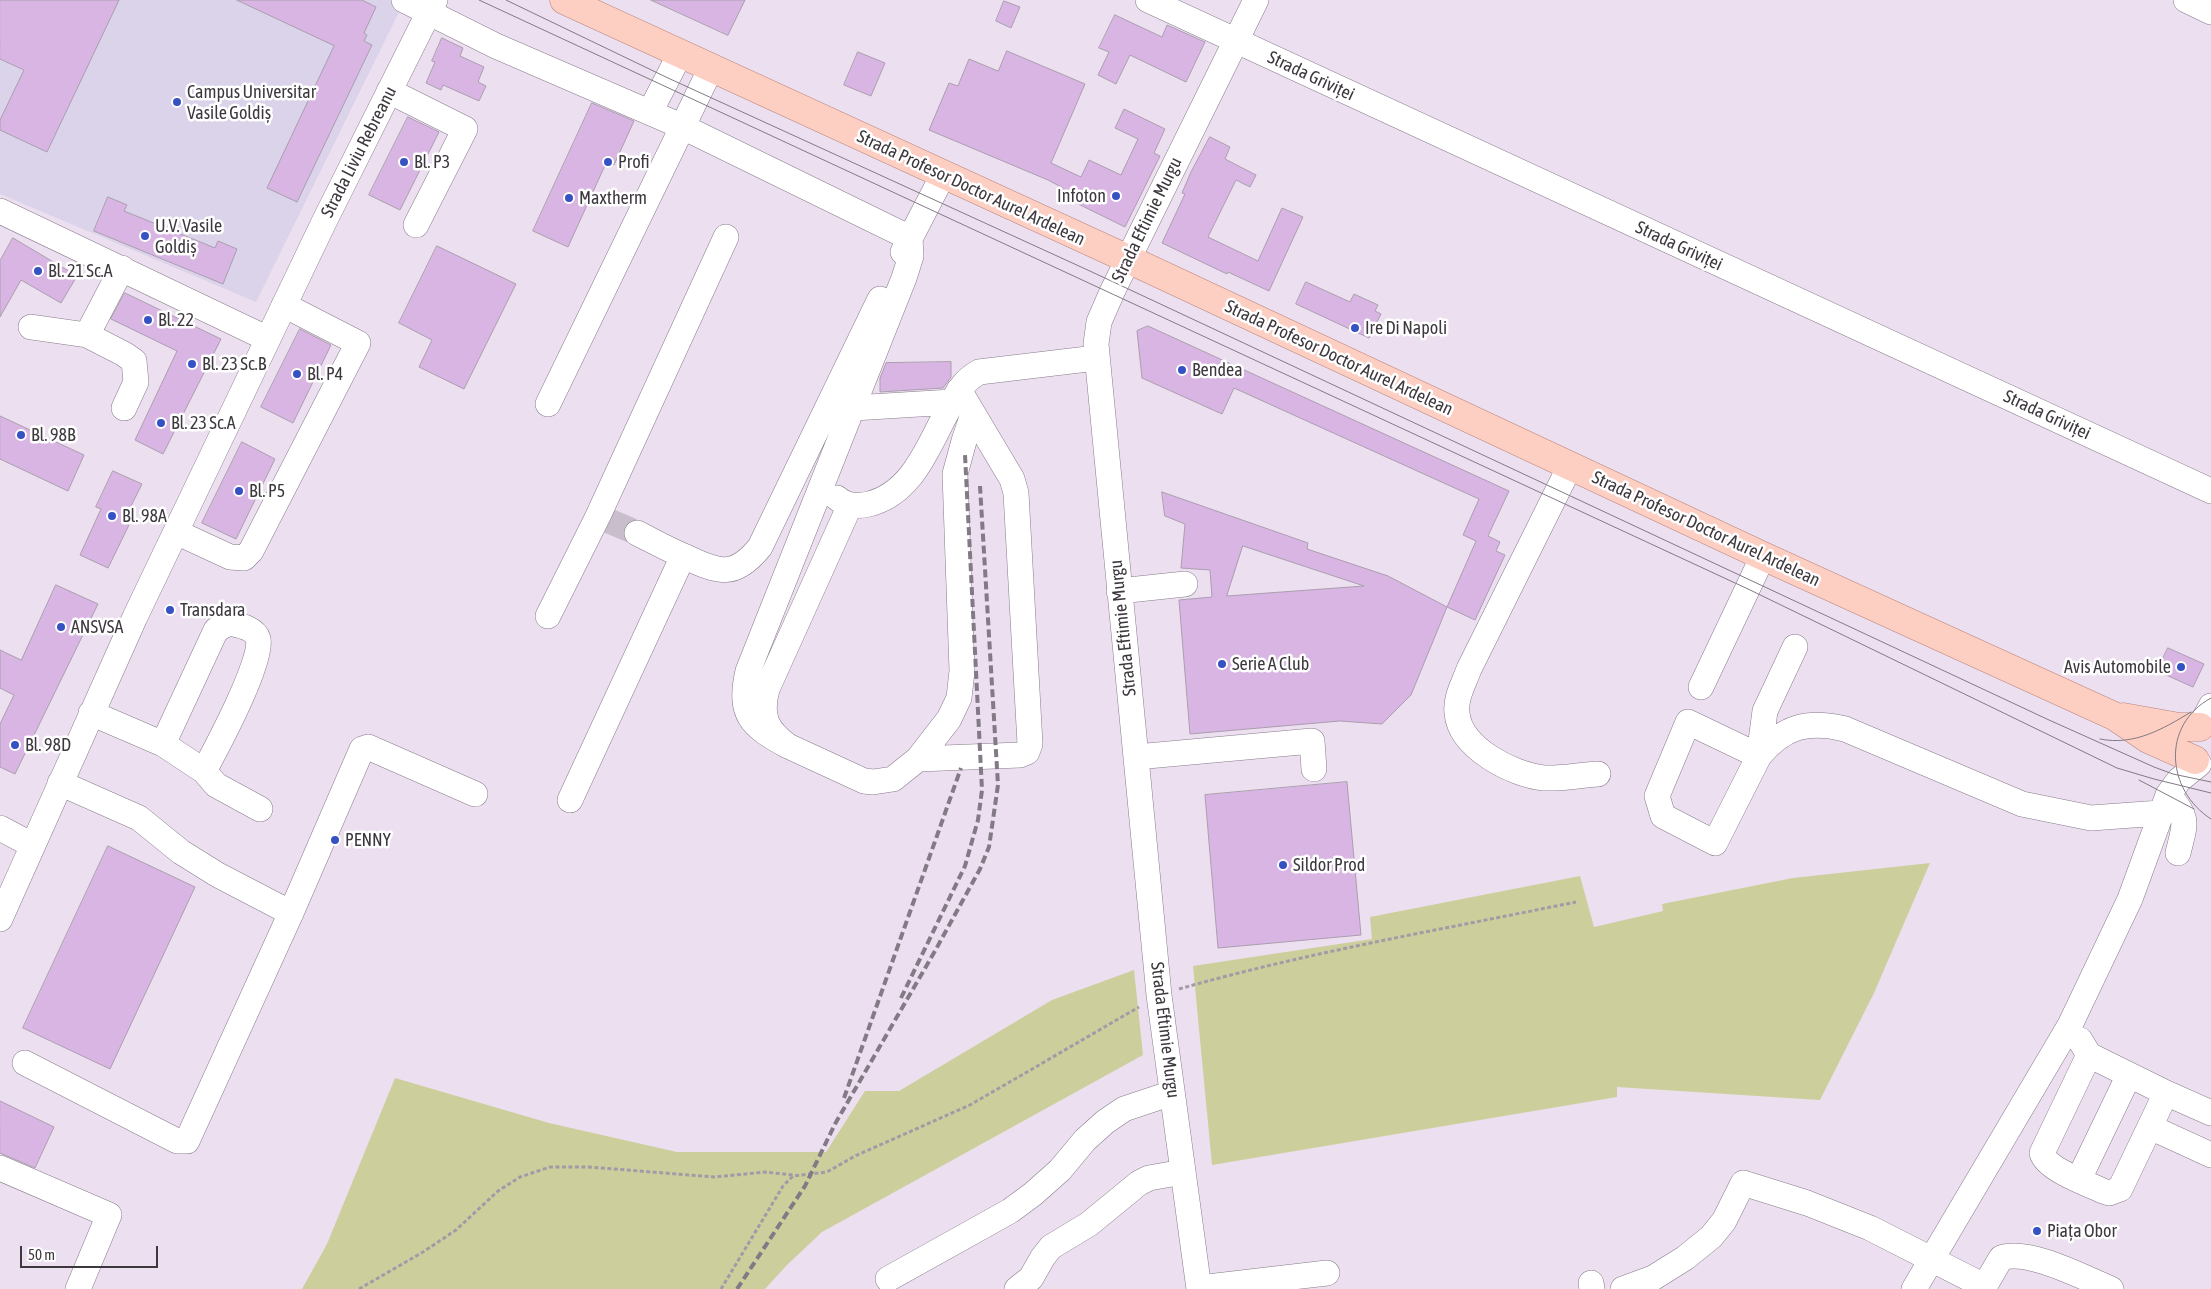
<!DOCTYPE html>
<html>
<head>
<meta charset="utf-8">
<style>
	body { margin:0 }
	#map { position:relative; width:2211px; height:1289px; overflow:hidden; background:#ecdff0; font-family:"Asap Condensed",sans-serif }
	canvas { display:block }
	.scale { position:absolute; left:20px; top:1246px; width:138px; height:22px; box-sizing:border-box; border:2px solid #3d383e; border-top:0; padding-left:6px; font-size:15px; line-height:18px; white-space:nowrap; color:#3d383e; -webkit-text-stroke:4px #fff; paint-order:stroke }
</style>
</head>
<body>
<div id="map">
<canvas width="2211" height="1289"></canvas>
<div class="scale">50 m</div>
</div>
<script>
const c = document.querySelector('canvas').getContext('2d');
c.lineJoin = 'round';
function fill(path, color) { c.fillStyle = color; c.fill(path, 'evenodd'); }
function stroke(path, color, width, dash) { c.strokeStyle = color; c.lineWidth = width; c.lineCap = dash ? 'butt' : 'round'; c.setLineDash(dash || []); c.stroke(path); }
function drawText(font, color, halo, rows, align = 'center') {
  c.font = font + ' "Asap Condensed",sans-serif'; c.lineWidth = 5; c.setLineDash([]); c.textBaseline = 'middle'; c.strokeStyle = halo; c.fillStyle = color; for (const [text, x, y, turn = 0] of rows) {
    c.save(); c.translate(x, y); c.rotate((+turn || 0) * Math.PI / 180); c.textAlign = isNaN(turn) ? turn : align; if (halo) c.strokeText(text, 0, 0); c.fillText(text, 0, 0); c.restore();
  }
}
const education = new Path2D(`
	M0 0H405L256 302 0 194Z`);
const green = new Path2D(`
	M1930 863 1874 993 1820 1100 1617 1087V1097L1212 1165 1193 966 1372 939 1370 917 1580 876 1594 927 1663 911 1662 904 1793 878Z
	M1134 970 1143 1055 822 1232 787 1265 765 1289H302L327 1244 395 1078 549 1123 677 1152H826L865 1091H899L1052 1000Z`);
const building = new Path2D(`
	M0 0H119L47 152 0 130V120L24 70 0 59Z
	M237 0H362L376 7 364 33 367 35 364 41 372 45 297 202 267 188 334 46Z
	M651 0H745L728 35Z
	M1004 1 1020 7 1011 28 996 21Z
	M1115 15 1162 37 1167 25 1205 42 1186 82 1130 55 1116 84 1098 75 1109 52 1099 48Z
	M442 38 463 48 460 56 484 67 478 82 486 86 479 101 443 85 441 90 426 83 435 62 432 61Z
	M1007 51 1085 84 1051 163 1081 177 1089 160 1121 175 1138 139 1115 128 1124 109 1165 129 1154 153 1160 156 1125 227 1060 195 1063 188 1048 180 929 130 949 83 958 86 969 59 998 71Z
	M858 52 885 63 871 96 844 85Z
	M592 103 634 121 614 165 607 161 568 247 533 231Z
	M408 117 439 132 400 210 369 195Z
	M1210 137 1230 147 1225 159 1256 175 1250 187 1236 180 1208 237 1258 261 1282 208 1303 217 1269 291 1228 272 1227 274 1162 243 1185 194 1182 193 1191 172Z
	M108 197 127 205 124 211 215 248 218 241 237 249 223 284 94 231Z
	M13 238 77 276 61 303 21 280 0 317V261Z
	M437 246 516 284 464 389 419 367 432 340 399 323Z
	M1306 282 1350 302 1354 294 1378 305 1375 311 1381 314 1369 338 1296 304Z
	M125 293 221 339 163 454 135 440 177 351 111 319Z
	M1148 326 1509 491 1488 536 1500 542 1496 551 1505 555 1475 620 1447 607 1476 541 1463 535 1479 499 1234 388 1222 414 1142 378 1137 331Z
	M300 329 331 345 293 423 261 407Z
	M951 362V377L943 388 880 392V378L886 363Z
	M0 416 84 455 68 491 0 459Z
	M242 442 275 459 236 539 202 523Z
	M113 471 142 484 123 522 129 525 108 568 80 555 101 509 96 507Z
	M1162 492 1308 543 1307 549 1388 576 1447 607 1411 695 1382 724 1340 721 1190 734 1179 600 1212 597 1210 570 1181 568 1185 524 1165 516ZM1243 546 1364 586 1227 596Z
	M56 585 98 604 15 774 0 767V724L14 695 0 688V650L21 660Z
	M2168 648 2204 664 2193 687 2157 671Z
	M1347 782 1361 935 1218 948 1205 795Z
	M108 846 195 887 110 1069 23 1028Z
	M0 1101 54 1127 35 1168 0 1153Z`);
const minorTunnel = new Path2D(`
	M609 521 637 533`);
const path = new Path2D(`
	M1179 989C1309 952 1444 929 1576 902
	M359 1289 423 1252 456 1230 498 1191 520 1177 550 1167H588L715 1177 765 1172 793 1175
	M721 1289 783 1186 793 1176 827 1172 855 1156 970 1105 1139 1007`);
const minor = new Path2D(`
	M404 0 496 46 681 126 910 238 911 256 904 278 748 671C738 715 751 726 788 746
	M1148 0 2211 491
	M2186 0 2211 12
	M389 91 465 129 416 225
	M650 112 680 54
	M0 211 268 339
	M903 252 943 175
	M31 327 87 335 122 268
	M87 335 124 354 134 361 136 382 124 408
	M548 404 711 68
	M853 408 952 402
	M1570 466 1469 669C1464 683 1455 698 1457 713 1460 748 1513 775 1544 778 1561 779 1580 775 1598 774
	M837 498C846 506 857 507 869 504 913 493 928 446 948 410 956 394 963 381 979 372L1096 358
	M850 505 767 689C760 716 766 730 788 746L864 781 873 782 893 779 918 759 949 719 959 698 962 671 955 474 964 441 973 414
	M176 532 230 557 244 558 251 551 358 343 284 305
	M637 533C653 541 669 550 686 557 719 573 735 578 760 547L880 299
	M1119 591 1185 584
	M548 616 598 516 726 237
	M1795 647 1765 711 1759 756 1688 722 1657 796 1663 816 1715 843 1759 756C1784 726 1808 720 1845 729L2022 804 2091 818 2160 813
	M1701 687 1763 556
	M91 713 163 744 204 771 216 785 260 809
	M2200 727 2211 706
	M163 744 216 630 229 623C238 625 255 628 258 639 264 659 216 749 204 771
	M1136 757 1312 741 1314 769
	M918 759 1020 755 1027 752 1030 744 1016 493 1012 479 959 390
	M60 783 139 818 181 852 218 875 291 913
	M2168 795C2190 818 2185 824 2178 853
	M570 800 683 556
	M0 828 32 845
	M0 919 135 617 323 224 435 0
	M2080 1040 2089 1055 2166 1093 2211 1113
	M2089 1055 2042 1153C2046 1169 2088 1184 2103 1191L2109 1193 2120 1189 2166 1093
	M25 1063 177 1141H187L291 913 362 749 368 747 475 794
	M2150 1127 2211 1155
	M0 1168 109 1215 78 1289
	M2079 1179 2129 1075
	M888 1279 1010 1211 1033 1194 1060 1170 1085 1140 1105 1122 1124 1109 1172 1093
	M1591 1283 1592 1289
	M1199 1288 1327 1273
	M1017 1289 1031 1278 1043 1257 1051 1247 1089 1224 1139 1183 1149 1178 1183 1172
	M1199 1289 1159 995 1096 344 1099 322 1112 292 1256 0
	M1623 1289 1653 1278 1685 1258 1711 1237 1724 1221 1743 1183 1807 1203 1870 1228 1984 1286
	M1914 1289 2070 1025 2130 899 2168 795 2179 780 2199 764
	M1983 1289 2001 1258C2028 1248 2084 1278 2111 1289`);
const major = new Path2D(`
	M564 0 1128 259 1763 556 2114 716 2148 739 2195 760
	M2123 717 2179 727H2200`);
const tram = new Path2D(`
	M479 0 1748 589 2117 768 2154 779 2211 793
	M506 0 668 78 1092 272 2049 720 2154 767 2173 774 2211 782
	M2211 698C2161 725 2166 790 2211 819
	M2100 739C2134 746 2163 729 2191 712
	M2139 780 2194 809`);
const rail = new Path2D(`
	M901 998 965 866 978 820 982 790 965 455
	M844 1098 961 768
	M737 1289 805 1186 835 1124 935 951 980 869 989 847 998 785 980 486`);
const markers = [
	[177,102,5,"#3551c2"],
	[404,162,5,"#3551c2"],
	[608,162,5,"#3551c2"],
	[1116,196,5,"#3551c2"],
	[569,198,5,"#3551c2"],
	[145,236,5,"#3551c2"],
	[38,271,5,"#3551c2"],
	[148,320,5,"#3551c2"],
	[1355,328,5,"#3551c2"],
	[192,364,5,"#3551c2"],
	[1182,370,5,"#3551c2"],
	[297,374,5,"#3551c2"],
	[161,423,5,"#3551c2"],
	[21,435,5,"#3551c2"],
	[239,491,5,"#3551c2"],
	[112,516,5,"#3551c2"],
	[170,610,5,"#3551c2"],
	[61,627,5,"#3551c2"],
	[1222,664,5,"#3551c2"],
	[2181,667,5,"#3551c2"],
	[15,745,5,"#3551c2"],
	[335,840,5,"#3551c2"],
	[1283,865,5,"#3551c2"],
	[2037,1231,5,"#3551c2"]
];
const streetNames = [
	["Strada Griviței",1311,76,25],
	["Strada Liviu Rebreanu",359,152,-63],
	["Strada Profesor Doctor Aurel Ardelean",971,188,25],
	["Strada Eftimie Murgu",1147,220,-64],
	["Strada Griviței",1679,246,25],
	["Strada Profesor Doctor Aurel Ardelean",1339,358,25],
	["Strada Griviței",2047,415,25],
	["Strada Profesor Doctor Aurel Ardelean",1706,529,25],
	["Strada Eftimie Murgu",1123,628,-96],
	["Strada Eftimie Murgu",1165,1030,83]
];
const poiNames = [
	["Campus Universitar",187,92],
	["Vasile Goldiș",187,113],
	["Bl. P3",414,162],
	["Profi",618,162],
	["Infoton",1106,196,"right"],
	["Maxtherm",579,198],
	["U.V. Vasile",155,226],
	["Goldiș",155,247],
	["Bl. 21 Sc.A",48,271],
	["Bl. 22",158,320],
	["Ire Di Napoli",1365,328],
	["Bl. 23 Sc.B",202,364],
	["Bendea",1192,370],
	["Bl. P4",307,374],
	["Bl. 23 Sc.A",171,423],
	["Bl. 98B",31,435],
	["Bl. P5",249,491],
	["Bl. 98A",122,516],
	["Transdara",180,610],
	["ANSVSA",71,627],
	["Serie A Club",1232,664],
	["Avis Automobile",2171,667,"right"],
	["Bl. 98D",25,745],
	["PENNY",345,840],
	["Sildor Prod",1293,865],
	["Piața Obor",2047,1231]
];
fill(education, '#dbd3e9');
fill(green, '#cccf9c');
fill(building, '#d8b5e3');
stroke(building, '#aa9eae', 1);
stroke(minorTunnel, '#c9becc', 25, [25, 12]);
stroke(minor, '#877b8a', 26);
stroke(major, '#b98479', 29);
stroke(path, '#a49aa7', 3, [4, 2.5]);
stroke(minor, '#fff', 25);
stroke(major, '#fdcec2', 28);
stroke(tram, '#827a84', 1);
stroke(rail, '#827a84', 4, [8, 4]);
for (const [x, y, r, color] of markers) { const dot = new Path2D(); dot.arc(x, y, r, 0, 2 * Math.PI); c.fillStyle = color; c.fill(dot); stroke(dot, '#fff', 2); }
drawText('18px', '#3d383e', '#fff', streetNames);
drawText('18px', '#3d383e', '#fff', poiNames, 'left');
</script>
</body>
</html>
